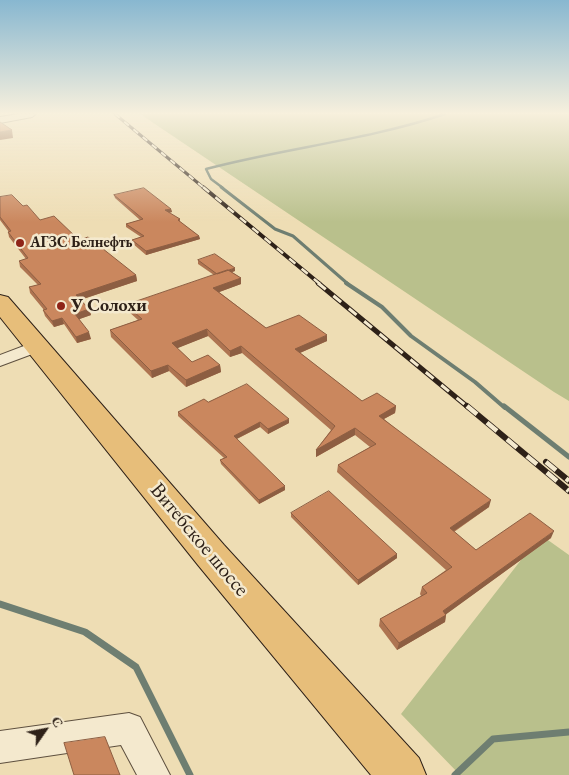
<!DOCTYPE html>
<html>
<head>
<meta charset="utf-8">
<style>
	body { margin:0 }
	#map { position:relative; width:569px; height:775px; overflow:hidden; background:#eeddb4; font-family:"EB Garamond",serif }
	canvas { display:block }
	.north { position:absolute; left:20px; top:705px; width:50px; height:50px; -webkit-text-stroke:4px #f4e9ce; paint-order:stroke; rotate:57deg; font-size:14px; font-weight:700; line-height:20px; text-align:center; color:#2e2118 }
	.north::after { content:''; display:block; margin:auto; width:18px; height:22px; background:#2e2118; clip-path:polygon(50% 0,100% 100%,50% 72%,0 100%) }
</style>
</head>
<body>
<div id="map">
<canvas width="569" height="775"></canvas>
<div class="north">С</div>
</div>
<script>
const c = document.querySelector('canvas').getContext('2d');
c.lineJoin = 'round';
function fill(path, color) { c.fillStyle = color; c.fill(path, 'evenodd'); }
function stroke(path, color, width, dash) { c.strokeStyle = color; c.lineWidth = width; c.lineCap = dash ? 'butt' : 'round'; c.setLineDash(dash || []); c.stroke(path); }
function drawText(font, color, halo, rows, align = 'center') {
  c.font = font + ' "EB Garamond",serif'; c.lineWidth = 5; c.setLineDash([]); c.textBaseline = 'middle'; c.strokeStyle = halo; c.fillStyle = color; for (const [text, x, y, turn = 0] of rows) {
    c.save(); c.translate(x, y); c.rotate((+turn || 0) * Math.PI / 180); c.textAlign = isNaN(turn) ? turn : align; if (halo) c.strokeText(text, 0, 0); c.fillText(text, 0, 0); c.restore();
  }
}
const green = new Path2D(`
	M140 114H569V401L554 392Z
	M531 528 569 555V775H460L401 714 528 551Z`);
const streamFar4 = new Path2D(`
	M223 188 211 179 206 169C285 148 368 140 445 114`);
const streamFar3 = new Path2D(`
	M221 187 275 229 293 236 348 284`);
const streamFar2 = new Path2D(`
	M346 283 382 307 411 336 475 382 505 408`);
const streamFar1 = new Path2D(`
	M504 406 569 457`);
const stream = new Path2D(`
	M0 604 85 632 136 667 190 775
	M455 775 493 739 569 732`);
const minor = new Path2D(`
	M18 114H36L32 117 0 123V117Z
	M37 341 43 342 46 346 43 350 0 366V355Z
	M129 713 140 717 170 775H137L121 745 0 763V731Z`);
const primary = new Path2D(`
	M0 295 8 297 224 545 419 758 426 775H371L198 565 0 317Z`);
const railFar3 = new Path2D(`
	M115 114 204 188`);
const railFar2 = new Path2D(`
	M203 187 320 284`);
const railFar1 = new Path2D(`
	M318 283 469 408`);
const rail = new Path2D(`
	M467 406 569 491
	M546 462 569 481`);
const wall = new Path2D(`
	M114 195 171 209 172 212 169 213 180 219V222L199 236 200 239 146 255 132 243V240L141 237 126 227V224L140 220 115 198Z
	M0 197 23 206 40 220 79 240 136 275 137 281 80 300 89 309 91 315 79 319 91 339 77 343 64 324 54 327 45 316 43 310H44L30 293 29 287 38 285 20 267 19 261 26 259 9 237 8 232H9L0 220Z
	M198 260 235 271 232 272 241 278V284L219 292 266 328 327 341 300 353 362 401 396 406 395 413 384 419 489 507 454 532 476 550 551 538 446 614 445 622 397 650 379 626 380 619 421 596 420 594 422 587 446 570 337 472 338 465 370 447 355 435 316 457V450L331 430 242 353 230 357 208 336 177 348 192 362 220 365 221 372 186 387 169 371 152 378 111 337 110 330 138 320 128 311 126 305 214 275 198 264Z
	M208 402 289 423 268 434 260 427 237 439 285 490 259 504 221 464 220 460 224 458 178 416V412Z
	M291 513 397 554V558L358 585 291 517Z`);
const shadedWall = new Path2D(`
	M12 130 13 138 0 140V132Z
	M171 209 172 212 166 213 165 210Z
	M199 236 200 239 146 255V251Z
	M235 268V271L217 277V274Z
	M136 275 137 281 77 301 76 295Z
	M241 278V284L214 294 213 288Z
	M89 309 91 315 77 320 75 314Z
	M62 318 64 324 54 327 52 321Z
	M207 329 208 336 173 350 172 343Z
	M89 332 91 339 77 343 76 337Z
	M327 335V341L295 355V349Z
	M241 346 242 353 230 357V351Z
	M168 365 169 371 152 378 151 371Z
	M220 365 221 372 186 387V380Z
	M396 406 395 413 378 422 379 416Z
	M289 419V423L268 434V429Z
	M260 422V427L234 440V436Z
	M355 428V435L316 457V450Z
	M285 486V490L259 504V500Z
	M491 500 489 507 448 535 450 528Z
	M554 531 551 538 441 618 446 615 445 622 397 650 399 643Z
	M397 554V558L358 585V580Z`);
const building = new Path2D(`
	M0 122 12 130 0 132Z
	M144 188 171 209 165 210 180 219 178 220 199 236 146 251 132 240 144 236 126 224 143 219 114 195Z
	M12 195 23 206 27 205 40 220 54 216 79 240 88 237 136 275 76 295 89 309 75 314 89 332 76 337 62 318 52 321 43 310 47 309 29 287 41 284 19 261 28 258 8 232 11 231 0 217V197Z
	M215 254 235 268 217 274 198 260Z
	M228 270 241 278 213 288 266 328 299 315 327 335 295 349 362 401 377 393 396 406 379 416 491 500 450 528 476 550 530 513 554 531 443 611 446 615 399 643 380 619 427 593 422 587 452 567 338 465 376 444 355 428 316 450 335 426 241 346 230 351 207 329 172 343 192 362 208 355 220 365 186 380 168 365 151 371 110 330 142 319 126 305Z
	M247 384 289 419 268 429 260 422 234 436 285 486 259 500 220 460 227 457 178 412 204 399 208 402Z
	M329 491 397 554 358 580 291 513Z
	M105 737 120 775H74L64 743Z`);
const markers = [
	[20,243,5,"#8f2418"],
	[61,306,5,"#8f2418"]
];
const farPoinames = [
	["АГЗС Белнефть",30,243]
];
const poiNames = [
	["У Солохи",71,306]
];
const nearStreetnames = [
	["Витебское шоссе",199,540,50]
];
fill(green, '#b9c08c');
stroke(streamFar4, '#6e7e71', 2.5);
stroke(streamFar3, '#6e7e71', 3);
stroke(streamFar2, '#6e7e71', 4);
stroke(streamFar1, '#6e7e71', 5);
stroke(stream, '#6e7e71', 7);
stroke(minor, '#5e503f', 2);
stroke(primary, '#2e2118', 2);
fill(minor, '#f4e9ce');
fill(primary, '#e7be7a');
stroke(railFar3, '#2e2118', 3);
stroke(railFar2, '#2e2118', 4);
stroke(railFar1, '#2e2118', 5);
stroke(rail, '#2e2118', 6);
stroke(railFar3, '#f4e9ce', 2, [6]);
stroke(railFar2, '#f4e9ce', 2.5, [8]);
stroke(railFar1, '#f4e9ce', 3, [10]);
stroke(rail, '#f4e9ce', 4.5, [13]);
fill(wall, '#ae7451');
fill(shadedWall, '#8d5e42');
fill(building, '#ca875e');
stroke(building, '#8d5e42', 1);
const sky = c.createLinearGradient(0, 0, 0, 222);
sky.addColorStop(0, '#88b7d0');
sky.addColorStop(0.51, '#f7f0dd');
sky.addColorStop(1, '#f7f0dd00');
c.fillStyle = sky;
c.fillRect(0, 0, 569, 222);
for (const [x, y, r, color] of markers) { const dot = new Path2D(); dot.arc(x, y, r, 0, 2 * Math.PI); c.fillStyle = color; c.fill(dot); stroke(dot, '#f4e9ce', 2); }
drawText('bold 15px', '#2e2118', '#f4e9ce', farPoinames, 'left');
drawText('bold 18px', '#2e2118', '#f4e9ce', poiNames, 'left');
drawText('21px', '#2e2118', '#f4e9ce', nearStreetnames);
</script>
</body>
</html>
